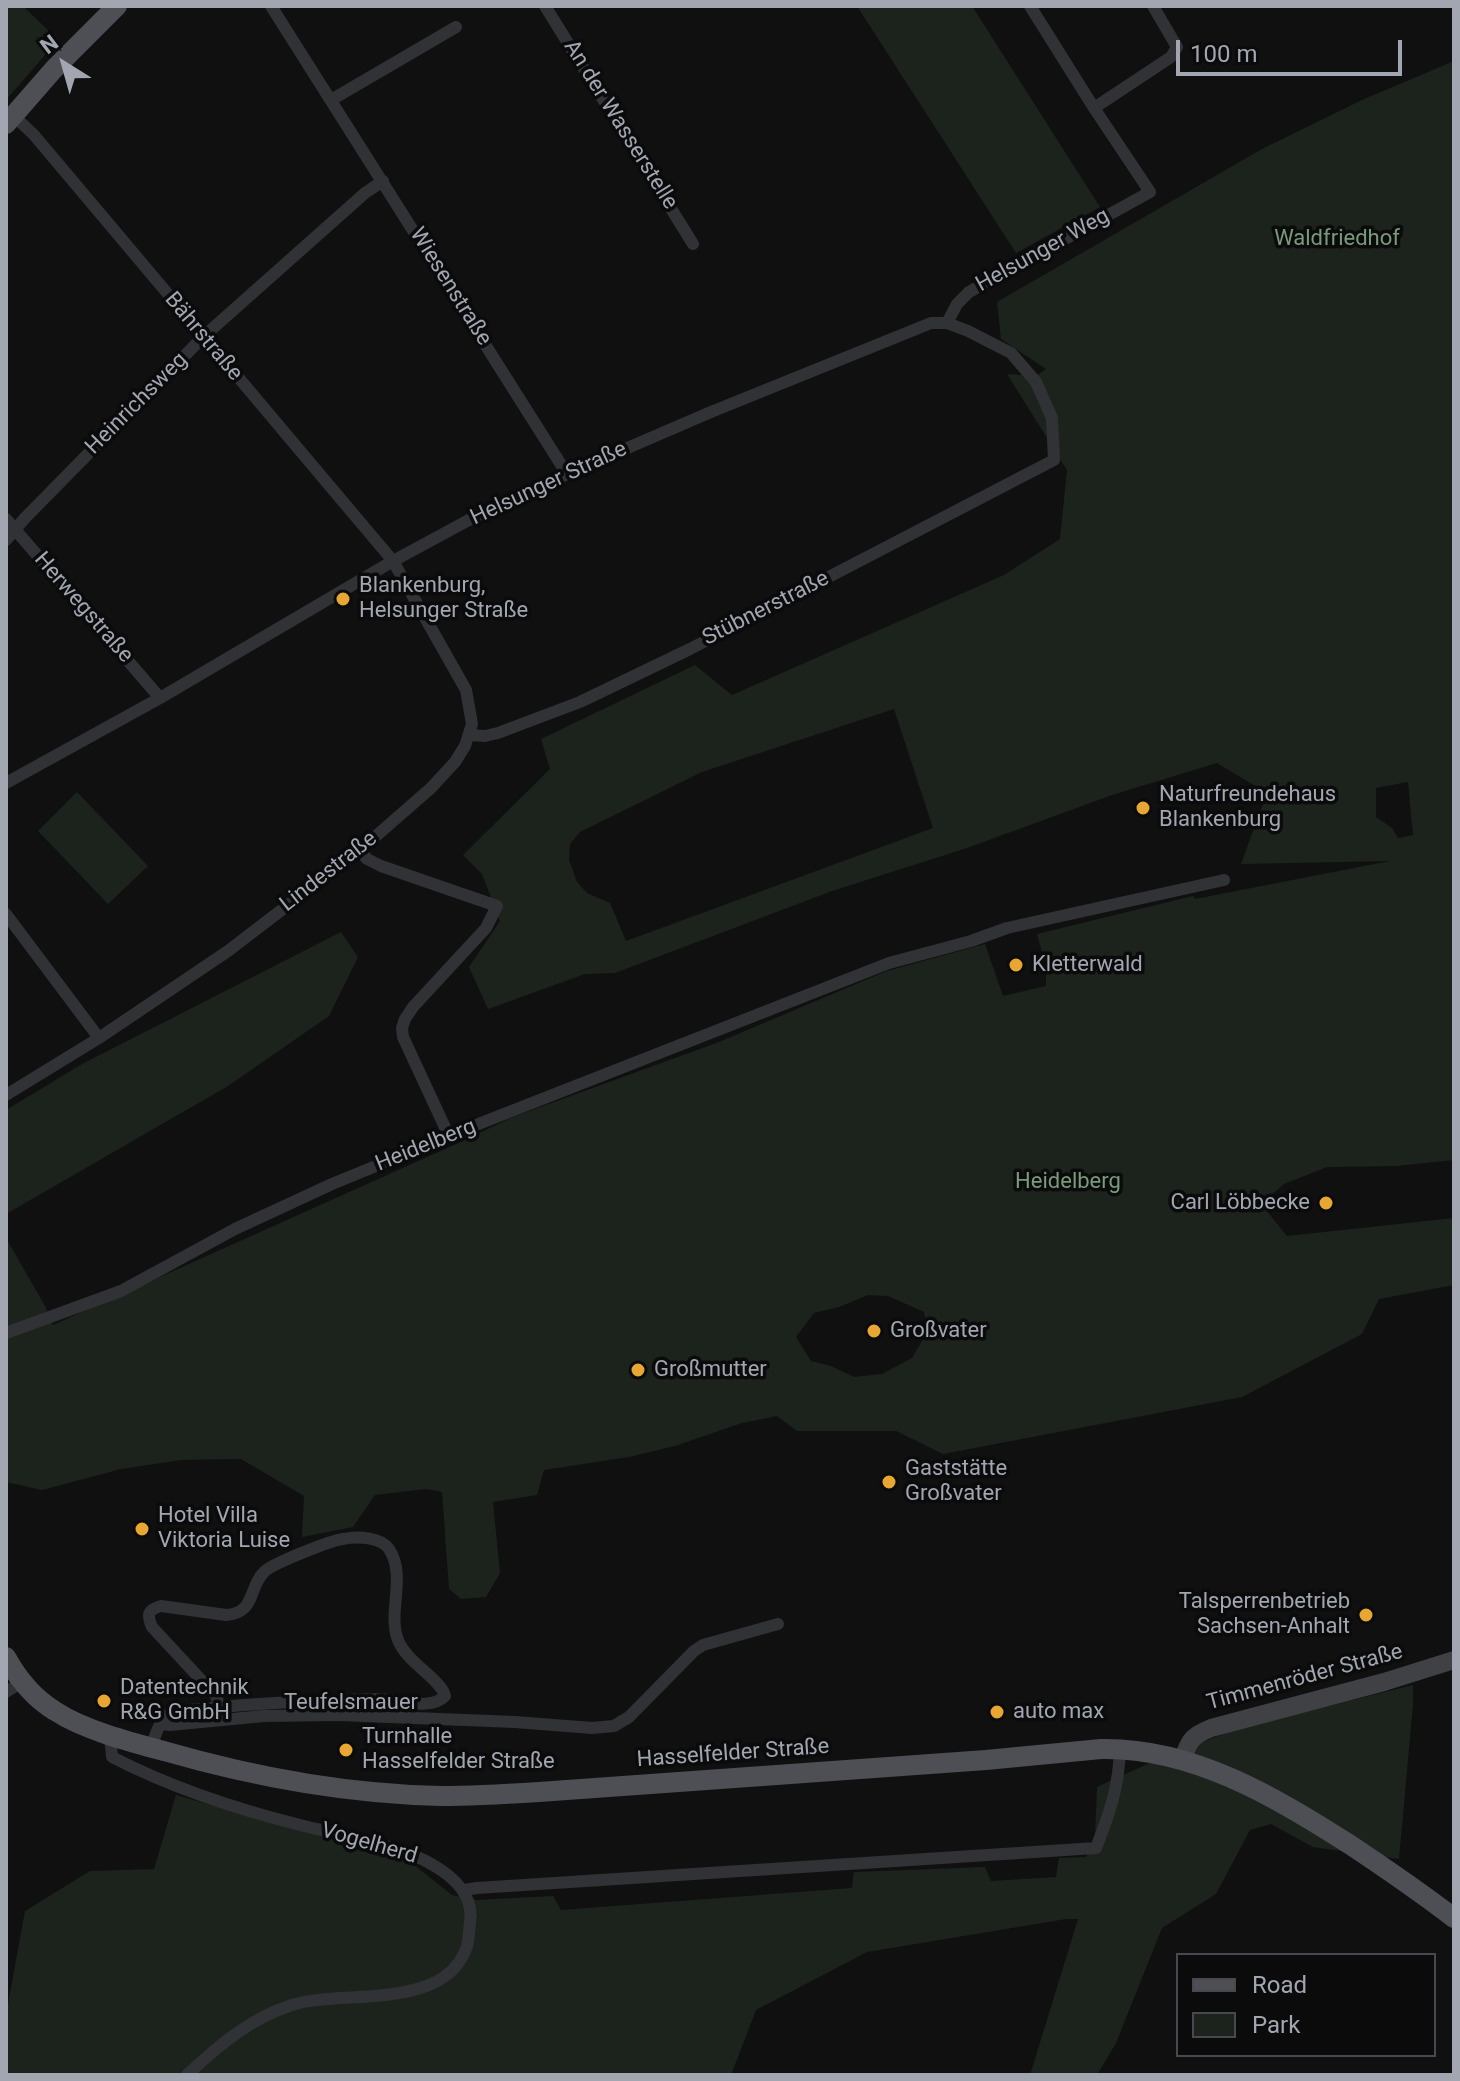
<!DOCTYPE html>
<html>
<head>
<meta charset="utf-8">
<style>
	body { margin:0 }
	#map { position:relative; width:1460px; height:2081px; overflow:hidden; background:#101011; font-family:Roboto,sans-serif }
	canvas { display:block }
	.frame { position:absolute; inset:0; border:8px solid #a1a6b1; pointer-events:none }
	.legend { position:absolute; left:1176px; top:1953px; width:260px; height:104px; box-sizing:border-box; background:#0b0b0c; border:2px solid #47494e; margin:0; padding:10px 14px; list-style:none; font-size:24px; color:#a1a6b1 }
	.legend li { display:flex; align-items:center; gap:16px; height:40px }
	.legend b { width:40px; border:2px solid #47494e }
	.north { position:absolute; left:24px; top:24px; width:80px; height:80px; -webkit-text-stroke:6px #0b0b0c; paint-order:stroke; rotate:323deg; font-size:22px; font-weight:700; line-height:32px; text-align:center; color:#a1a6b1 }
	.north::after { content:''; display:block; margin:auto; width:28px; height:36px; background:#a1a6b1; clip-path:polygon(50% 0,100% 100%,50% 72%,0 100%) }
	.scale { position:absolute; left:1176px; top:40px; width:226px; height:36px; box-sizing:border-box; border:4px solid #a1a6b1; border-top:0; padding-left:10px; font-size:24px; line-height:28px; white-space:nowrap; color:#a1a6b1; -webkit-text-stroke:6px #0b0b0c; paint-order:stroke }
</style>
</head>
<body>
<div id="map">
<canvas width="1460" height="2081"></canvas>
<div class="frame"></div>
<ul class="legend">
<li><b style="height:10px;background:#4d4f54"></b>Road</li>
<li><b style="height:22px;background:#1c231d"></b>Park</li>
</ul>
<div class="north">N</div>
<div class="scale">100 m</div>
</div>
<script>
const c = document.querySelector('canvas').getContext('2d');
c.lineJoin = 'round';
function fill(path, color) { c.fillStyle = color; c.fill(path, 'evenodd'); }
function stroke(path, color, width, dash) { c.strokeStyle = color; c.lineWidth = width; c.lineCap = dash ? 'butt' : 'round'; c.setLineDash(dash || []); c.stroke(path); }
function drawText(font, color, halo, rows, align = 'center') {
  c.font = font + ' Roboto,sans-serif'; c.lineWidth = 7; c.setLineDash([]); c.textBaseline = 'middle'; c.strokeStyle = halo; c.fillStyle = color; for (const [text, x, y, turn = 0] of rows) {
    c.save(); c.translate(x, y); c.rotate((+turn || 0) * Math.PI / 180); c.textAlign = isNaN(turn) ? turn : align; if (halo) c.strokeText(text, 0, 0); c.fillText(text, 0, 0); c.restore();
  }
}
const green = new Path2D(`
	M6 6H23L58 40 6 100Z
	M857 6H972L1100 207 1016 253Z
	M1454 61V1160L1396 1166 1327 1167 1284 1184 1261 1204 1287 1236 1454 1218V1285L1379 1299 1362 1334 1242 1397 943 1454 896 1431H797L777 1416 742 1423 675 1446 629 1457 544 1470 537 1495 493 1502 500 1573 486 1597 461 1599 449 1589 442 1492 426 1489 375 1495 353 1527 302 1537 304 1496 241 1459 181 1460 121 1469 42 1490 6 1482V1238L45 1306 53 1325 454 1145 513 1117 719 1042 887 971 985 944 1003 996 1046 986V967L1037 934 1193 896 1195 899 1390 861 1241 864 1267 793 1217 763 1112 795 967 848 832 891 615 973 585 974 488 1009 469 967 500 921 482 874 463 855 550 769 541 739 695 665 732 695 1004 575 1060 539 1067 470 1007 374 1036 376 1046 369 1001 339 997 302 1262 149 1362 100ZM894 709 933 828 626 941 610 903 587 893 577 882 569 860 570 844 580 832 702 772ZM1408 782 1413 835 1398 838 1392 828 1376 817V788ZM868 1295 888 1296 924 1312 928 1331 912 1358 882 1374 854 1377 831 1366 811 1361 796 1337 814 1313 839 1307Z
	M77 792 148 866 108 904 38 831Z
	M341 932 358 957 329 1016 228 1086 6 1214V1110L82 1064Z
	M1413 1685V1704L1399 1859 1313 1847 1271 1824 1250 1830 1216 1894 1162 1928 1116 2043 1097 2075H1030L1078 1919H1066L867 1952 756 2010 731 2075H6V2015L25 1911 90 1871 154 1869 176 1795 409 1861 452 1895 476 1900 553 1896 561 1910 852 1888 854 1872 985 1867 991 1881 1056 1877 1059 1858 1086 1857 1095 1837 1097 1787 1154 1761 1236 1729Z`);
const minor = new Path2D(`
	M271 6 567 474
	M545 6 693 244
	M331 100 456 27
	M1094 108 1171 57 1177 47 1153 6
	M947 323 957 304 969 292 1150 192 1094 108 1030 6
	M6 519 160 698
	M6 540 25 518 203 337 365 193 383 181
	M6 783 160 698 393 561 467 521 567 474 711 412 931 323H947L968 331 1011 353 1036 382 1052 418 1054 460 690 649 580 702 498 733 485 736 470 735
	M360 850 367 859 381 866 497 906 486 928 413 1007 405 1019 402 1028 403 1037 449 1136
	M6 914 99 1038
	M6 1095 99 1038 228 951 360 850 431 788 455 762 465 746 472 724 466 690 393 561 34 135 13 115
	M6 1333 121 1291 235 1229 332 1184 486 1121 889 963 971 941 1007 928 1224 880
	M6 1692 22 1682
	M160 1724 170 1725 264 1716 339 1715 515 1722 592 1728 614 1726 629 1717 694 1651 703 1645 778 1624
	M110 1735 112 1757C170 1787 236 1809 300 1825 339 1835 400 1845 433 1865 454 1877 474 1896 470 1922 469 1930 469 1939 467 1946 446 2012 343 1989 292 2005 251 2018 219 2045 187 2075
	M151 1748C155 1737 158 1723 168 1715 176 1709 193 1710 203 1709 244 1704 285 1702 325 1701 348 1700 371 1698 393 1700 410 1702 432 1709 445 1696 442 1680 406 1662 398 1640 387 1612 407 1576 389 1549 381 1537 357 1536 343 1539 332 1540 271 1564 264 1572 248 1588 256 1613 226 1615L161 1606C147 1610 147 1615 152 1627L217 1697 218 1707
	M464 1890 477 1888 1096 1848C1110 1812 1119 1787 1120 1748`);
const secondary = new Path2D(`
	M1183 1759C1189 1740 1192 1736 1211 1728L1384 1682 1454 1660`);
const primary = new Path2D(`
	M6 124 54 69 117 6
	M6 1657C18 1679 34 1698 55 1711 84 1730 130 1742 164 1751 254 1777 347 1794 441 1796 474 1796 507 1794 539 1792L986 1760 1101 1749C1192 1747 1275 1797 1349 1844 1385 1868 1420 1892 1454 1918`);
const markers = [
	[343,599,8,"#e7a732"],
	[1143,808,8,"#e7a732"],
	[1016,965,8,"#e7a732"],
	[1326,1203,8,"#e7a732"],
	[874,1331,8,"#e7a732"],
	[638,1370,8,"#e7a732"],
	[889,1482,8,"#e7a732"],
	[142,1529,8,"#e7a732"],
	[1366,1615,8,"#e7a732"],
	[104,1701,8,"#e7a732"],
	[997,1712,8,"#e7a732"],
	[346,1750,8,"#e7a732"]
];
const streetNames = [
	["An der Wasserstelle",620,125,58],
	["Helsunger Weg",1043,251,-29],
	["Wiesenstraße",450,287,58],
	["Bährstraße",203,337,50],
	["Heinrichsweg",137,404,-45],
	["Helsunger Straße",549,484,-25],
	["Herwegstraße",83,608,49],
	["Stübnerstraße",766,609,-27],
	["Lindestraße",329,872,-38],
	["Heidelberg",426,1146,-22],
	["Timmenröder Straße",1305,1678,-15],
	["Teufelsmauer",351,1703],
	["Hasselfelder Straße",733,1754,-4],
	["Vogelherd",369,1844,16]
];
const parkNames = [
	["Waldfriedhof",1337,239],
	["Heidelberg",1068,1182]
];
const poiNames = [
	["Blankenburg,",359,586],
	["Helsunger Straße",359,611],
	["Naturfreundehaus",1159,795],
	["Blankenburg",1159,820],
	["Kletterwald",1032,965],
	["Carl Löbbecke",1310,1203,"right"],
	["Großvater",890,1331],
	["Großmutter",654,1370],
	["Gaststätte",905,1469],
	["Großvater",905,1494],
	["Hotel Villa",158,1516],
	["Viktoria Luise",158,1541],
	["Talsperrenbetrieb",1350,1602,"right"],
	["Sachsen-Anhalt",1350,1627,"right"],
	["Datentechnik",120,1688],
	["R&G GmbH",120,1713],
	["auto max",1013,1712],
	["Turnhalle",362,1737],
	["Hasselfelder Straße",362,1762]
];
fill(green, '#1c231d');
stroke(minor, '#313236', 12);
stroke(secondary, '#3f4145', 18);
stroke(primary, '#4d4f54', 20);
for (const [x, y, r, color] of markers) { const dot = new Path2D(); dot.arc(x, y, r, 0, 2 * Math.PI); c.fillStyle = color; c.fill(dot); stroke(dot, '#0b0b0c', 3); }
drawText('22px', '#a1a6b1', '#0b0b0c', streetNames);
drawText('22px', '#799b7b', '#0b0b0c', parkNames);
drawText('22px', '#a1a6b1', '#0b0b0c', poiNames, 'left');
</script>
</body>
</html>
